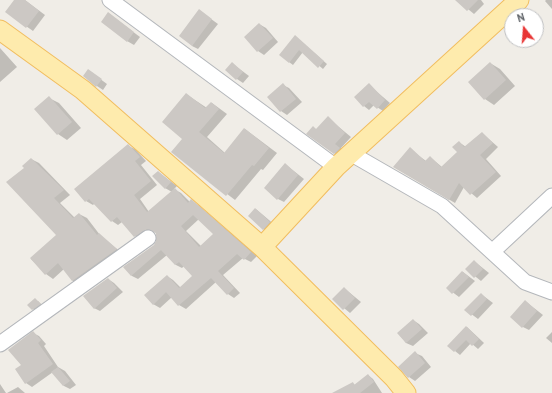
<!DOCTYPE html>
<html>
<head>
<meta charset="utf-8">
<style>
	body { margin:0 }
	#map { position:relative; width:552px; height:393px; overflow:hidden; background:#f0ede7; font-family:"PT Sans",sans-serif }
	canvas { display:block }
	.north { position:absolute; left:504px; top:8px; width:40px; height:40px; box-sizing:border-box; background:#fff; border:1px solid #bfc0c2; border-radius:50%; rotate:343deg; font-size:11px; font-weight:700; line-height:16px; text-align:center; color:#5e6267 }
	.north::after { content:''; display:block; margin:auto; width:14px; height:18px; background:#e83534; clip-path:polygon(50% 0,100% 100%,50% 72%,0 100%) }
</style>
</head>
<body>
<div id="map">
<canvas width="552" height="393"></canvas>
<div class="north">N</div>
</div>
<script>
const c = document.querySelector('canvas').getContext('2d');
c.lineJoin = 'round';
function fill(path, color) { c.fillStyle = color; c.fill(path, 'evenodd'); }
function stroke(path, color, width, dash) { c.strokeStyle = color; c.lineWidth = width; c.lineCap = dash ? 'butt' : 'round'; c.setLineDash(dash || []); c.stroke(path); }
const shadow = new Path2D(`
	M15 0H25L45 15 33 31 6 12Z
	M457 0H481L484 4 474 14Z
	M546 0H552V9L545 1Z
	M200 11 218 24 198 49 192 46Z
	M108 13 140 37 134 45 127 41Z
	M259 24 266 28 278 42 264 55 258 51Z
	M296 37 327 64 323 69 303 52 293 65 289 62Z
	M0 48 17 67 0 82Z
	M490 63 500 69 515 86 494 105 485 99 469 82Z
	M233 64 249 76 243 83 237 79Z
	M88 70 107 84 103 90 97 86Z
	M283 85 289 88 302 102 287 115 281 111Z
	M369 85 390 103 383 111 374 105 369 110 364 106Z
	M186 94 207 108 212 103 227 114 207 137 225 153 245 129 277 153 263 170 261 169 235 200 172 152 184 138Z
	M49 98 59 103 81 128 67 140 58 134Z
	M328 118 351 137 341 148 346 152 341 157 334 153 313 127 317 130Z
	M482 133 498 147 486 159 501 176 477 198 464 187 455 203 394 167 410 149 426 161 430 157 442 167 458 152 459 142 466 147Z
	M128 146 135 149 146 161 141 165 157 185 140 199 149 212 172 192 165 188 158 172 177 186 174 189 181 193 190 202 191 201 198 205 257 256 251 262 243 258 223 275 240 293 234 298 228 294 216 282 186 309 179 305 172 297 160 308 153 304 167 276 173 280 181 288 193 276 184 266 182 268 176 265 167 255 138 279 132 276 124 267 154 246 157 242V233L154 232 141 240 135 236 122 222 118 225 112 221 95 203 93 205 86 201ZM199 219 214 234 201 246 186 231Z
	M31 159 39 163 70 195 60 203 75 218 79 214 87 218 100 235 123 254 80 285 73 281 64 269 53 279 46 274 31 259 57 235 25 168Z
	M285 164 304 179 284 202 278 199Z
	M256 209 276 226 270 233 263 229Z
	M474 261 489 273 481 281 466 269Z
	M463 272 475 281 459 297 447 288Z
	M108 279 114 283 123 292 100 311 94 308Z
	M344 288 361 302 350 313 333 299Z
	M481 294 493 303 478 319 466 310Z
	M38 301 43 306 35 311 33 309Z
	M525 301 543 315 529 330 523 327Z
	M413 320 419 324 428 333 413 346 406 343 398 333Z
	M467 327 484 343 478 349 471 343 460 355 455 351Z
	M552 332V343L546 338Z
	M33 333 39 336 46 344 44 346 58 367 65 371 76 385 70 389 64 386 53 372 32 387 26 383 22 365Z
	M415 353 422 356 431 367 415 381 409 377Z
	M368 375 373 379 382 393H334L353 383 355 385Z
	M0 384 6 393H0Z
	M18 387 25 393H7Z`);
const building = new Path2D(`
	M14 0H25L39 11 26 28 5 12Z
	M455 0H478L467 11Z
	M199 9 212 19 192 46 179 36Z
	M108 12 134 32 127 42 101 22Z
	M259 23 273 38 257 52 244 37Z
	M295 35 324 61 318 68 299 50 289 63 279 55Z
	M232 62 243 72 236 80 225 70Z
	M490 62 506 80 484 100 468 82Z
	M88 69 102 79 96 87 83 76Z
	M283 83 296 99 280 112 267 97Z
	M369 83 385 100 377 109 369 102 363 107 354 97Z
	M186 93 205 108 211 102 219 109 199 132 224 153 244 128 269 148 254 166 252 165 226 196 171 152 182 139 162 122Z
	M49 96 72 122 57 135 34 109Z
	M328 116 345 133 335 144 340 148 334 154 306 134 313 126 316 129Z
	M482 132 493 143 480 155 496 172 470 195 459 183 449 200 393 167 410 147 425 161 430 156 441 167 457 152 452 147 459 141 464 147Z
	M128 144 140 157 135 161 151 181 134 195 147 212 175 188 188 203 191 199 251 252 244 260 237 254 218 271 234 288 227 295 211 278 178 306 166 292 153 305 144 295 167 275 179 288 192 276 179 262 175 265 161 250 131 276 123 267 154 245 156 241V233L147 229 134 237 117 217 111 222 89 199 85 202 74 189ZM193 215 213 234 199 247 181 226Z
	M31 158 64 190 54 198 73 218 79 213 97 235 99 233 117 249 72 281 58 263 45 275 30 258 56 235 6 182 24 168 22 166Z
	M285 163 298 175 277 200 264 188Z
	M158 171 171 182 165 189 152 176Z
	M255 208 270 222 263 230 248 216Z
	M474 260 483 269 474 278 465 269Z
	M462 271 469 277 452 294 446 288Z
	M108 278 117 288 94 309 83 296Z
	M344 287 355 298 343 310 332 299Z
	M481 293 487 299 471 316 464 310Z
	M35 298 41 304 32 310 27 305Z
	M525 300 537 311 522 328 510 317Z
	M413 319 422 329 406 343 397 333Z
	M466 326 479 339 472 346 466 340 454 352 447 346Z
	M33 331 41 340 38 343 53 364 25 384 15 369 21 365 8 350Z
	M415 351 425 363 408 378 398 367Z
	M58 367 70 381 63 386 51 372Z
	M368 374 374 382 360 393H332L353 382 354 385Z`);
const minor = new Path2D(`
	M110 0 336 167
	M350 153 442 206 525 282 552 292
	M492 252 552 196
	M0 344 148 238`);
const major = new Path2D(`
	M0 30 83 90 262 247
	M406 393 394 378 262 247 336 167 519 0`);
fill(shadow, '#0003');
fill(building, '#ccc8c4');
stroke(minor, '#b4b7bb', 17);
stroke(major, '#f1bd5f', 21);
stroke(minor, '#fff', 15);
stroke(major, '#feebad', 19);
</script>
</body>
</html>
